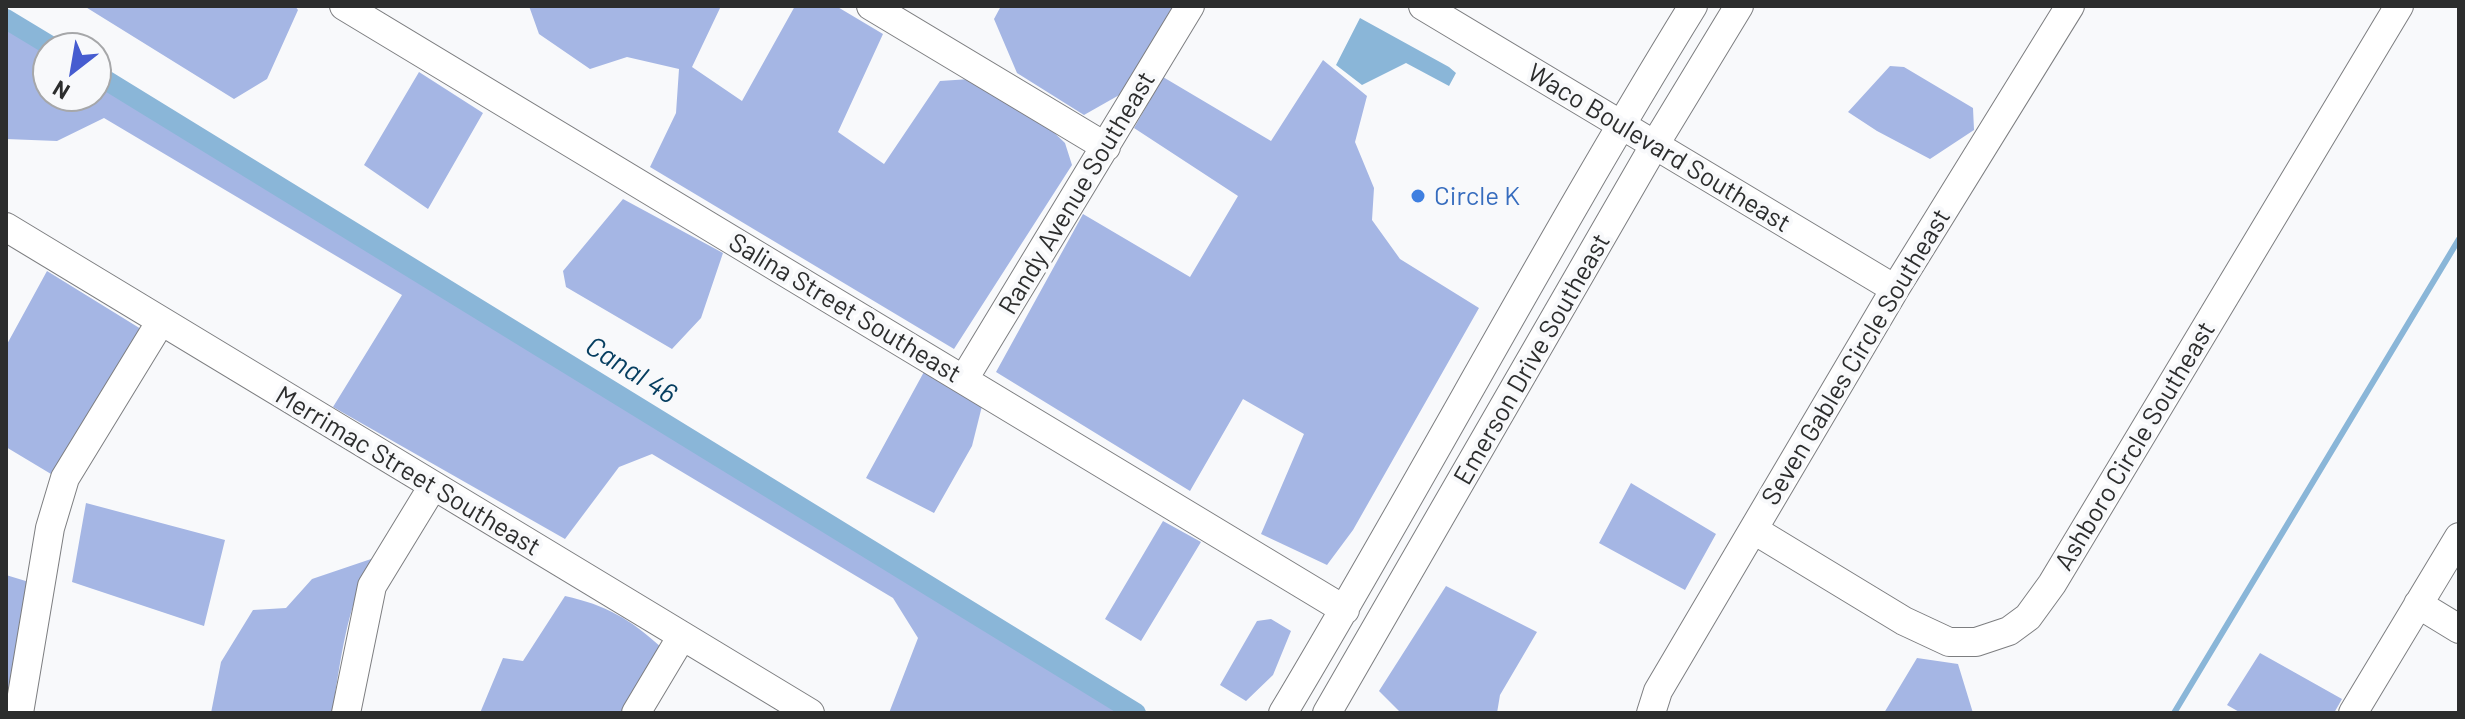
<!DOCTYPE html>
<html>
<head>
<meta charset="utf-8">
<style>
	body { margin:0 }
	#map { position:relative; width:2465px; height:719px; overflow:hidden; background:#f8f9fb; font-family:Barlow,sans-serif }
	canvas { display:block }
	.frame { position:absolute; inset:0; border:8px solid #2c2d2d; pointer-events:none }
	.north { position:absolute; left:32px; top:32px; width:80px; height:80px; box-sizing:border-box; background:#f8f9fb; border:2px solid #a6a7a9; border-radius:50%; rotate:211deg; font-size:22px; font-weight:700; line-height:32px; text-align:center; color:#2c2d2d }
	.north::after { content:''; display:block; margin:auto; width:28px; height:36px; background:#465cd0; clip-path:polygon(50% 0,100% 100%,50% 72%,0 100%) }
</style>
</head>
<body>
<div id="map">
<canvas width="2465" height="719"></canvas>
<div class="frame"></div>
<div class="north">N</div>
</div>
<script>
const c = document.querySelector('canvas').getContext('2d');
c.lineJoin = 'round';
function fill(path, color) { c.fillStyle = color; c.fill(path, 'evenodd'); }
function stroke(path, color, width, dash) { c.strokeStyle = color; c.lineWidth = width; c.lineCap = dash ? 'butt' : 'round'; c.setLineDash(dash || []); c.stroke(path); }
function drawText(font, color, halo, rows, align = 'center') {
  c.font = font + ' Barlow,sans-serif'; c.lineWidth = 8; c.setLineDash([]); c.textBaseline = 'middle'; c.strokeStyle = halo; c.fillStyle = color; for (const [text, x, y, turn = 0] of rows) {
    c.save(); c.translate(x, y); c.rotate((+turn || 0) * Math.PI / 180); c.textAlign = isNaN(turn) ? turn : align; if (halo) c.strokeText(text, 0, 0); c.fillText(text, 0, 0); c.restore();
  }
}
const forest = new Path2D(`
	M84 6H295L298 10 267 79 234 99Z
	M529 6H721L692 67 742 101 795 6H836L883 34 838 132 884 164 940 81 970 79 1040 119 1065 143 1072 165 954 349 650 167 676 113 679 69 627 57 590 69 539 34Z
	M1001 6H1173L1121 94 1084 115 1017 73 994 19Z
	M6 27 48 53V96H96V83L1120 713H889L918 638 893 598 652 454 619 467 565 539 333 407 402 295 104 118 57 141 6 139Z
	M1323 60 1367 96 1355 142 1374 188 1372 220 1400 259 1479 308 1353 530 1327 565 1261 534 1304 434 1243 399 1190 491 996 372 1083 214 1190 277 1238 196 1134 128 1163 77 1271 141Z
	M1890 66 1904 67 1973 108 1974 130 1930 159 1877 131 1848 112Z
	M419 72 483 113 428 209 364 165Z
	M623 199 723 253 701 318 672 349 566 287 563 271Z
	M47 271 141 329 56 477 6 447V346Z
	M925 370 982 406 972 446 934 513 866 478Z
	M1631 483 1716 534 1685 590 1599 543Z
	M86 503 225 540 204 626 72 582Z
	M1163 521 1201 542 1141 641 1105 619Z
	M374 558C346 604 341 661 332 713H211L221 662 253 610 286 608 312 579Z
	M6 575 29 582 6 713Z
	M1446 586 1537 632 1500 695 1497 713H1401L1379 691Z
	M565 596C606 605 630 619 661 647L625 713H480L503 658 523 661Z
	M1271 619 1291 631 1273 675 1246 701 1220 685 1257 621Z
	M2260 653 2342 699 2334 713H2241L2227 705Z
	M1917 658 1958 664 1973 713H1884Z`);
const water = new Path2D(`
	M1360 18 1449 67 1456 73 1449 86 1406 63 1362 85 1336 65Z`);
const stream = new Path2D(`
	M2174 713 2459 239`);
const canal = new Path2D(`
	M6 19 54 48
	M96 74 1136 713`);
const minor = new Path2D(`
	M344 6 1345 610
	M871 6 1106 147
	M1423 6 1895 289
	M6 227 810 713
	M964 379 1190 6
	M1754 530 1904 621 1949 642H1976L2009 631 2028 617 2052 584 2399 6
	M2418 604 2459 629
	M19 713 50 528 65 478 161 321
	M346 713 372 586 433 486
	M636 713 682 636
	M1283 713C1423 479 1550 238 1693 6
	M1327 713 1654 146 1739 6
	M1651 713 1658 691 1895 289 2070 6
	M2353 713 2459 537`);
const markers = [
	[1418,196,8,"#3f7fe0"]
];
const streetNames = [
	["Waco Boulevard Southeast",1659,148,31],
	["Randy Avenue Southeast",1077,193,-59],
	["Salina Street Southeast",845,308,31],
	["Seven Gables Circle Southeast",1856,357,-59],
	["Emerson Drive Southeast",1532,359,-60],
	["Ashboro Circle Southeast",2135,446,-59],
	["Merrimac Street Southeast",408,471,31]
];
const shopNames = [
	["Circle K",1434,196]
];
const waterNames = [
	["Canal 46",631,370,32]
];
fill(forest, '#a5b6e4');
fill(water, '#8ab6d8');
stroke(stream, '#8ab6d8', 6);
stroke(canal, '#8ab6d8', 20);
stroke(minor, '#7d7e80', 30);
stroke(minor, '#fff', 28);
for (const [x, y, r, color] of markers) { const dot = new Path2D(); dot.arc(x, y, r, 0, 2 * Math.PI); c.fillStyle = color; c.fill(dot); stroke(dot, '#f8f9fb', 3); }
drawText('26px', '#2c2d2d', '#f8f9fb', streetNames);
drawText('26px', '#366cbe', '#f8f9fb', shopNames, 'left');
drawText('italic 28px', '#063e60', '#f8f9fb', waterNames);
</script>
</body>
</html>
